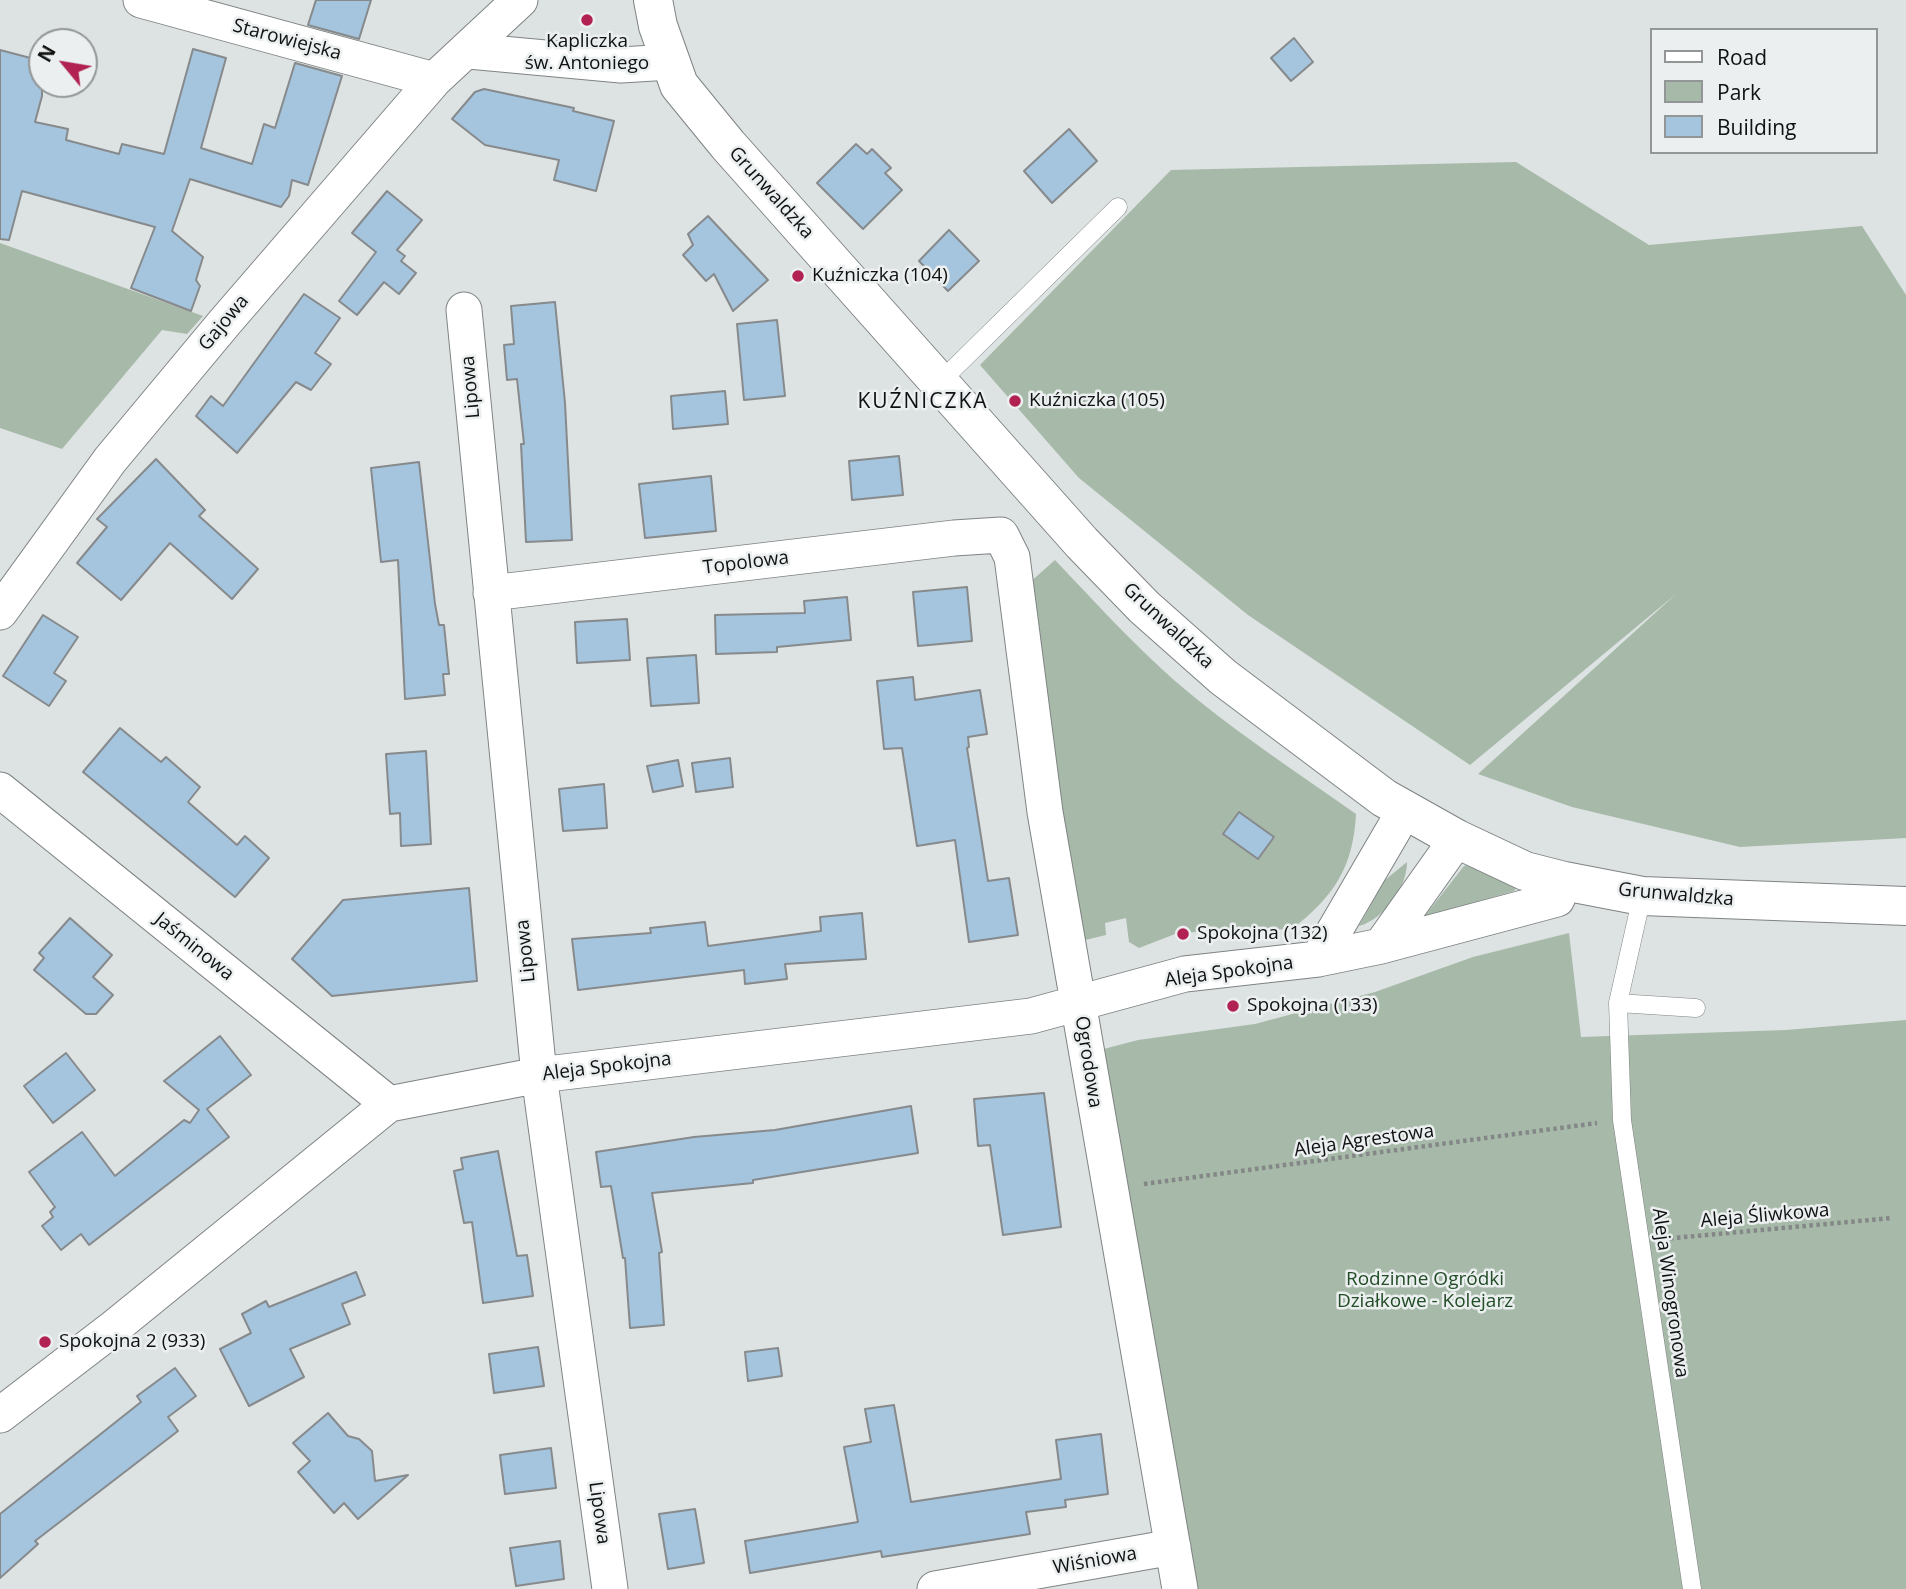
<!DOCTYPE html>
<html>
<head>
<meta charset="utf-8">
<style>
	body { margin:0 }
	#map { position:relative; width:1906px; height:1589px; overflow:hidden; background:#dde2e2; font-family:"Open Sans",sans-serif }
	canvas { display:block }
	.legend { position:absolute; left:1650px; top:28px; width:228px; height:126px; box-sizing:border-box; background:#ebefef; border:2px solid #939696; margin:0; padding:9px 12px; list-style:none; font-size:21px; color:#101111 }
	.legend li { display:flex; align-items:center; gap:14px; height:35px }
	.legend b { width:35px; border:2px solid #939696 }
	.north { position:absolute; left:28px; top:28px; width:70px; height:70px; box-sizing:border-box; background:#ebefef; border:2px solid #939696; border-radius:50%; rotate:300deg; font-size:19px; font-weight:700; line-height:28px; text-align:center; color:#101111 }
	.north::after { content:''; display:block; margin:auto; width:24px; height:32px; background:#b12152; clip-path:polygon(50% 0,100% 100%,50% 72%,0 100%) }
</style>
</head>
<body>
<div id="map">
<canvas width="1906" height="1589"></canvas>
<ul class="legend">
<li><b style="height:9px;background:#fff"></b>Road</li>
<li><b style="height:19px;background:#a7b9a8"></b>Park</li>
<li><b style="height:19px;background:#a4c5dd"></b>Building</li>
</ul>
<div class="north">N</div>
</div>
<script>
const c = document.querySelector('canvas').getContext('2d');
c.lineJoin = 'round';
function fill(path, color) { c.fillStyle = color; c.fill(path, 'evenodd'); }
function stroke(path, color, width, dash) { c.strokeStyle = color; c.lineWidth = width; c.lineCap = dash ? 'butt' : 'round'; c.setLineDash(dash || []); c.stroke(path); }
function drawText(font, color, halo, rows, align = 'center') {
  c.font = font + ' "Open Sans",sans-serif'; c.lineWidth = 5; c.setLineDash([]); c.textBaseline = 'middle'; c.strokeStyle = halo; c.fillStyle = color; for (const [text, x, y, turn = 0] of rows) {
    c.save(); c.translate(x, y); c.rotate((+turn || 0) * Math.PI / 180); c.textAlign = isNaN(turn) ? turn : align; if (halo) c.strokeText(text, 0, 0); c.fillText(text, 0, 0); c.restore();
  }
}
const green = new Path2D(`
	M1516 162 1649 245 1862 226 1906 295V838L1740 847 1572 807 1478 774 1676 594 1470 765 1248 615 1079 478 980 365 1171 170Z
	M0 243 203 316 187 334 162 330 62 449 0 428Z
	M1055 560C1094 601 1132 643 1175 681 1232 730 1295 771 1356 814 1353 869 1333 897 1291 930L1245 927 1175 934 1139 948 1129 942 1126 918 1105 923 1106 935 1081 941 1028 584Z
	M1407 862C1407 888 1384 919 1359 926L1385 880Z
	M1470 864 1517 887 1514 891 1424 917 1464 866Z
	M1569 933 1581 1037 1786 1030 1906 1020V1589H1172L1100 1050 1138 1040 1255 1024 1375 992 1473 957Z`);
const building = new Path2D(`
	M316 0H371L359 39 308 25Z
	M1294 38 1313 62 1291 81 1271 58Z
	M193 49 226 58 201 148 252 164 264 124 275 128 295 63 342 76 308 185 292 180 289 196 281 207 190 179 172 231 203 257 196 280 200 286 191 311 131 288 155 227 22 191 9 240 0 239V50L42 61V96L35 122 68 129 66 140 119 154 122 144 164 154Z
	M484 89 574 108 573 111 614 121 596 191 554 180 559 160 485 145 452 119 475 92Z
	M1069 129 1097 161 1052 203 1024 171Z
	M856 144 867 154 872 149 891 168 885 173 902 190 863 229 817 183Z
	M387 191 422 220 397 250 405 256 401 261 416 273 399 294 384 282 357 315 339 301 376 252 352 233Z
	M708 216 768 280 733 311 714 274 706 281 683 255 693 245 688 234Z
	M949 230 979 261 948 291 919 261Z
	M304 294 340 318 315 353 331 364 311 390 296 382 237 453 196 416 211 396 223 406Z
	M555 302 565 403 572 540 526 542 521 444H524L517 379 507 380 504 345 514 344 511 306Z
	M777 320 785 396 744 400 737 324Z
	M725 391 728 424 673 429 671 396Z
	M899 456 903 495 852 500 849 461Z
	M156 459 205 510 199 516 258 569 232 599 170 543 121 600 77 563 107 527 97 519Z
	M419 462 435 604 439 625H444L449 674H443L445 695 405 699 398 560 381 562 371 468Z
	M711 476 716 531 645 538 639 484Z
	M967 587 972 641 918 646 913 592Z
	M847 597 851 640 777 647V652L716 654 715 615 805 613 804 601Z
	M43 615 78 637 54 673 66 681 49 706 3 676Z
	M627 619 630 660 577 663 575 622Z
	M696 655 699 703 651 706 647 658Z
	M913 677 915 700 980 690 987 734 968 737 969 747 967 748 988 881 1009 878 1018 935 969 942 955 840 917 846 902 748 884 749 877 681Z
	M120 728 161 762 166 757 200 787 188 802 237 845 245 836 269 858 235 897 83 772Z
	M426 751 431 844 401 846 400 813 390 814 386 754Z
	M730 758 733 787 696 792 692 763Z
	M678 760 683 786 653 792 647 766Z
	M604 784 607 828 563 831 559 789Z
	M1239 812 1274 837 1258 859 1223 834Z
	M469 888 477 981 332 996 292 959 343 900Z
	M862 913 866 959 785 964 787 979 745 984 744 970 578 990 572 939 651 933 650 928 705 922 708 946 821 931 820 917Z
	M70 918 112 955 93 977 113 995 96 1014H86L34 970 44 958 39 953Z
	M220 1036 251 1075 207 1109 229 1137 89 1245 81 1234 61 1250 42 1226 53 1217 50 1212 55 1207 29 1172 82 1132 115 1176 184 1120 190 1123 199 1110 164 1081Z
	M66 1053 95 1090 53 1123 24 1086Z
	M1044 1093 1061 1227 1003 1235 990 1145 978 1146 974 1099Z
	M911 1106 918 1153 753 1180V1183L652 1193 662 1252 659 1253 664 1325 630 1328 625 1258H623L611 1186 601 1187 596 1152 694 1137 775 1130Z
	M498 1151 517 1256 527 1255 533 1296 483 1303 472 1222 464 1223 454 1171 463 1169 461 1158Z
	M356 1272 365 1295 342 1304 350 1324 290 1349 304 1377 249 1406 220 1349 251 1333 242 1314 266 1301 269 1307Z
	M538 1347 544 1386 494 1393 489 1354Z
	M778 1348 782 1376 748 1381 745 1352Z
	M175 1368 196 1396 168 1417 178 1431 35 1541 38 1544 0 1578V1514L141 1402 137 1396Z
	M894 1405 911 1502 1061 1479 1056 1440 1101 1434 1108 1494 1065 1500 1066 1507 1026 1512 1030 1534 882 1557 881 1551 750 1573 745 1541 858 1522 844 1447 871 1442 865 1409Z
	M328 1413 348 1436 359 1439 372 1451 375 1481 408 1475 358 1519 344 1503 334 1513 298 1472 310 1461 293 1443Z
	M551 1448 556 1488 505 1494 500 1455Z
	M695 1509 704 1563 668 1569 659 1514Z
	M560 1541 564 1579 516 1586 510 1548Z`);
const path = new Path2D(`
	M1144 1184 1597 1123
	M1663 1239 1892 1218`);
const service = new Path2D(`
	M940 382 1118 207
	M1642 896 1618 1003 1696 1008
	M1618 1003 1622 1120 1692 1589`);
const minor = new Path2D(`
	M141 0 434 80
	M469 51 621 65 670 62
	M464 310 539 1075 610 1589
	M491 593 954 538 1001 535 1012 557 1045 812 1180 1589
	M0 612 110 460 225 322 434 80 520 0
	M0 790 389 1104
	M1381 946 1457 839
	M1318 959 1405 810
	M0 1415 111 1330 389 1104 539 1075 1031 1016 1185 974 1318 959 1381 946 1557 899 1564 881
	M935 1589 1173 1547`);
const tertiary = new Path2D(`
	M653 0 658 26 679 85 728 145 1082 543 1144 607 1223 677 1384 798 1457 839 1525 871 1564 881 1642 896 1906 906`);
const markers = [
	[587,20,7,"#b12152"],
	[798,276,7,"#b12152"],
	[1015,401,7,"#b12152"],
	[1183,934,7,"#b12152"],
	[1233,1006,7,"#b12152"],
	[45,1342,7,"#b12152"]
];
const streetNames = [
	["Starowiejska",287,40,15],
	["Grunwaldzka",771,193,48],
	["Gajowa",224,323,-50],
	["Lipowa",471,387,-95],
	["Topolowa",746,563,-7],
	["Grunwaldzka",1168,626,43],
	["Grunwaldzka",1676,895,5],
	["Jaśminowa",194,947,39],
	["Lipowa",526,951,-96],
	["Aleja Spokojna",1229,972,-8],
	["Ogrodowa",1088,1062,81],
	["Aleja Spokojna",607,1067,-7],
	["Aleja Agrestowa",1364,1141,-8],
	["Aleja Śliwkowa",1765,1216,-5],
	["Aleja Winogronowa",1670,1293,82],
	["Lipowa",599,1513,82],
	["Wiśniowa",1095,1561,-10]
];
const poiNames = [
	["Kapliczka",587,42,"center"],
	["św. Antoniego",587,64,"center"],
	["Kuźniczka (104)",812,276],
	["Kuźniczka (105)",1029,401],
	["Spokojna (132)",1197,934],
	["Spokojna (133)",1247,1006],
	["Spokojna 2 (933)",59,1342]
];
const parkNames = [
	["Rodzinne Ogródki",1425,1280],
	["Działkowe - Kolejarz",1425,1302]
];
const neighbourhoodNames = [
	["KUŹNICZKA",923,402]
];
fill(green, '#a7b9a8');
fill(building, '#a4c5dd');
stroke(building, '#878a8c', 2);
stroke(service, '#7f8383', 19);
stroke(minor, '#7f8383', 37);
stroke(tertiary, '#7f8383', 40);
stroke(path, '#848787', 4.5, [3.5, 3.5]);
stroke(service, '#fff', 18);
stroke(minor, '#fff', 35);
stroke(tertiary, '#fff', 38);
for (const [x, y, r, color] of markers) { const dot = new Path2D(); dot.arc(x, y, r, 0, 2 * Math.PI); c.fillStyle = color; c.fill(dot); stroke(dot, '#ebefef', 2.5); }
drawText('19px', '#101111', '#ebefef', streetNames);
drawText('19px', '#101111', '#ebefef', poiNames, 'left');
drawText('19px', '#224d27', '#ebefef', parkNames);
c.letterSpacing = '2px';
drawText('21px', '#101111', '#ebefef', neighbourhoodNames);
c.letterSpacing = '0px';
</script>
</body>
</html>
